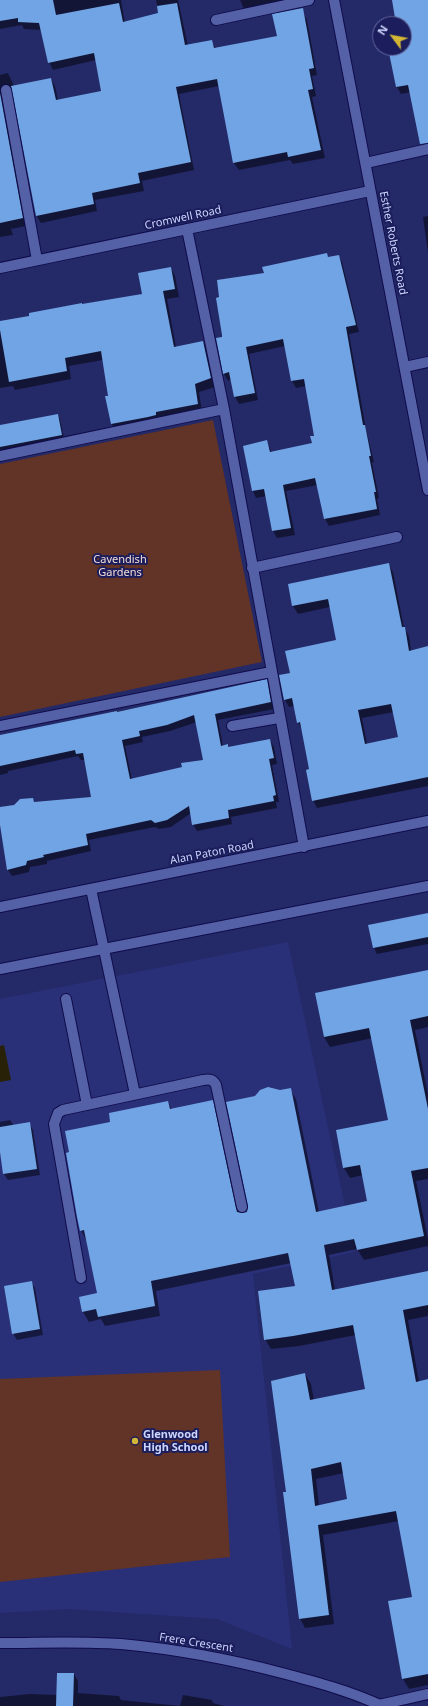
<!DOCTYPE html>
<html>
<head>
<meta charset="utf-8">
<style>
	body { margin:0 }
	#map { position:relative; width:428px; height:1706px; overflow:hidden; background:#242968; font-family:"Noto Sans",sans-serif }
	canvas { display:block }
	.north { position:absolute; left:372px; top:16px; width:40px; height:40px; box-sizing:border-box; background:#1b1d5c; border:1px solid #62679d; border-radius:50%; rotate:302deg; font-size:11px; font-weight:700; line-height:16px; text-align:center; color:#cdd6fe }
	.north::after { content:''; display:block; margin:auto; width:14px; height:18px; background:#d4b635; clip-path:polygon(50% 0,100% 100%,50% 72%,0 100%) }
</style>
</head>
<body>
<div id="map">
<canvas width="428" height="1706"></canvas>
<div class="north">N</div>
</div>
<script>
const c = document.querySelector('canvas').getContext('2d');
c.lineJoin = 'round';
function fill(path, color) { c.fillStyle = color; c.fill(path, 'evenodd'); }
function stroke(path, color, width, dash) { c.strokeStyle = color; c.lineWidth = width; c.lineCap = dash ? 'butt' : 'round'; c.setLineDash(dash || []); c.stroke(path); }
function drawText(font, color, halo, rows, align = 'center') {
  c.font = font + ' "Noto Sans",sans-serif'; c.lineWidth = 4; c.setLineDash([]); c.textBaseline = 'middle'; c.strokeStyle = halo; c.fillStyle = color; for (const [text, x, y, turn = 0] of rows) {
    c.save(); c.translate(x, y); c.rotate((+turn || 0) * Math.PI / 180); c.textAlign = isNaN(turn) ? turn : align; if (halo) c.strokeText(text, 0, 0); c.fillText(text, 0, 0); c.restore();
  }
}
const built = new Path2D(`
	M288 942 355 1252 253 1274 292 1649 217 1619 69 1609 0 1613V999Z`);
const green = new Path2D(`
	M213 420 262 662 0 717V464Z
	M220 1370 230 1557 0 1582V1379Z`);
const water = new Path2D(`
	M4 1045 11 1080 0 1082V1046Z`);
const shadow = new Path2D(`
	M0 0H121L125 23 159 14 156 0H178L188 46 211 41 216 49 278 36 303 13 307 20 317 75 312 76 316 96 312 97 325 158 293 164 290 160 239 170 234 163 219 86 179 94 194 170 142 181 144 191 95 200 97 211 41 223 36 215 14 91H9L26 226 11 229 13 235 0 237V75L8 73 14 86 51 79 55 86 58 100 102 91 96 60 53 70 49 62 41 30 24 29 22 25 0 29Z
	M240 0H291L275 9 272 3 244 9Z
	M393 0H428V127L411 92 401 94 397 87 389 48H404V24H384L396 19Z
	M428 216V253L423 217Z
	M326 254 329 258 338 256 342 262 359 332 349 334 366 429 374 462 372 463 379 498 377 499 380 515 329 526 325 519 318 485 286 491 295 535 277 538 273 531 267 496 256 498 253 491 244 447 267 442 272 453 313 444 315 436 306 386 296 388 292 381 285 346 249 354 258 400 239 404 235 397 231 379 228 381 224 374 217 339 223 338 265 273Z
	M171 268 175 276 179 297 167 299 176 347 203 342 208 350 215 387 199 392 202 412 116 432 112 424 109 396 103 360 69 366 71 379 15 390 13 386 0 388V324L82 305 143 295Z
	M58 415 60 419 64 439 0 452V426Z
	M389 565 393 572 404 628 409 636 411 651 428 650V786L317 808 313 800 310 770 302 730 298 722 294 706 289 707 285 700 291 673 337 641 330 607 298 614 293 606 289 585ZM394 712 399 738 367 744 362 718Z
	M266 681 270 687 274 709 218 720 223 746 229 748 270 740 274 747 277 764 272 765 279 802H276L277 808 231 817 232 824 197 831 193 824 191 813 171 827 159 829 155 827 89 840 91 851 47 861V864L30 867 29 872 12 876 8 870 0 819V808L15 805 32 799 35 803 92 798 85 760H81L78 756 8 771V773L0 775V736ZM197 722 204 761 183 767 132 780 125 746 143 742 142 737 170 731Z
	M428 916V944L377 954 374 948Z
	M428 971V1027L415 1030 428 1095V1179L416 1181 428 1239V1246L364 1260 357 1249 329 1255 335 1290 428 1272V1316L408 1320 419 1382 428 1380V1685L409 1689 403 1679 389 1602 413 1597 399 1521 323 1535 334 1624 305 1628 300 1618 287 1493 305 1374 311 1384 314 1400 366 1390 356 1335 299 1346 271 1349 265 1339 296 1287 291 1263 156 1291 160 1316 105 1326 101 1319 89 1322 83 1312 98 1294 86 1240 81 1230 112 1122 168 1102 172 1110 212 1102 218 1112 240 1213 243 1214 247 1212 280 1092 290 1089 296 1099 319 1212 369 1202 363 1175 350 1178 344 1168 389 1120 373 1038 330 1047 324 1037 316 994ZM344 1473 349 1500 319 1506 316 1479Z
	M10 1120 14 1126 29 1123 33 1130 40 1175 8 1180 4 1174 0 1145V1122Z
	M31 1282 35 1288 43 1335 17 1340 13 1333Z
	M74 1674 78 1681V1693L119 1696 121 1700 180 1706H0V1697L30 1694 57 1695Z
	M183 1695 212 1700 213 1703 224 1706H180Z`);
const building = new Path2D(`
	M0 0H53L56 15 119 3 123 22 158 13 157 6 177 3 185 45 212 40 214 48 277 36 272 14 303 8 314 68 309 69 313 89 308 90 321 150 288 157 287 152 233 163 217 79 176 87 191 162 138 173 140 183 92 193 94 204 36 216 11 86 51 78 56 100 101 91 94 53 48 63 39 23 18 22V18L0 21Z
	M392 0H428V143L420 144 408 85 396 87 388 48H404V24H383V21L395 18Z
	M0 93 23 218 0 223Z
	M327 253 328 257 339 255 356 325 346 327 363 425H365L371 456H369L376 492H374L377 509 324 519 315 478 283 485 291 528 272 531 264 489 252 491 243 446 267 440 270 452 312 443 310 436H314L304 379 291 381 283 339 246 347 255 393 234 397 229 372 223 374 216 338 222 337V335L216 298 219 297 217 280 264 273 262 267Z
	M171 267 175 289 163 291 174 347 203 341 211 378 195 384 198 404 156 412V415L148 417 111 424 105 396H108L101 351 65 358 67 371 9 382 0 330V321L29 316V313L82 303V304L142 294 138 273Z
	M58 414 62 435 0 447V425Z
	M389 563 402 627H405L409 651 428 646V777L312 801 306 770 309 769 300 722 297 723 292 698 284 700 279 675 290 673 285 651 336 640 328 599 292 606 288 584ZM391 704 398 737 365 744 358 710Z
	M267 679 271 702 215 714 221 746 228 744V747L270 739 274 758 269 759 276 795 273 796 274 801 228 810 229 818 192 825 189 806 167 820 155 823 151 820 86 834 88 845 43 855 44 857 27 861 26 865 7 870 0 825V807L14 805 20 799 33 798 34 802 91 797 83 753 76 754 75 750 0 766V735L117 711V712ZM194 715 203 760 181 763 182 767 130 779 122 740 140 736 139 731 167 725Z
	M428 913V937L373 948 368 925Z
	M428 970V1016L410 1020 428 1109V1168L411 1171 424 1236 357 1250 354 1239 324 1245 332 1290 428 1271V1305L403 1310 416 1382 428 1379V1674L402 1679 388 1601 412 1597 396 1511 318 1525 329 1615 299 1619 283 1492H286L271 1381 305 1373 310 1400 365 1389 353 1325 293 1336 264 1340 258 1291 295 1286 288 1253 151 1281 155 1306 98 1317 96 1309 82 1312 79 1297 97 1293 84 1230 80 1231 77 1217 66 1153 69 1152 65 1131 110 1122 109 1113 168 1101 170 1109 213 1100 236 1208 237 1212 243 1213 247 1212 248 1206 226 1102 255 1096 260 1090 268 1087 280 1090 291 1088 316 1212 367 1201 360 1165 343 1168 336 1130 388 1120 369 1028 324 1037 315 993ZM341 1462 347 1499 315 1506 311 1469Z
	M30 1122 37 1169 3 1174 0 1152V1127Z
	M32 1281 40 1329 12 1334 4 1286Z
	M57 1673H74L73 1706H56Z`);
const service = new Path2D(`
	M216 20 309 0
	M6 90 37 260
	M252 568 397 537
	M232 726 279 718
	M91 889 135 1094
	M66 999 87 1105
	M81 1278 54 1124 58 1113 63 1110 203 1080C209 1079 213 1079 216 1085L242 1207
	M379 1705 428 1694`);
const minor = new Path2D(`
	M334 0 428 490
	M366 163 428 149
	M187 229 224 409 304 847
	M0 268 370 191
	M405 367 428 362
	M0 456 224 409
	M0 726 271 672
	M0 1643C40 1643 81 1641 121 1644 175 1649 229 1659 282 1673 316 1682 350 1691 382 1706`);
const tertiary = new Path2D(`
	M0 907 428 821
	M0 969 428 886`);
const markers = [
	[135,1441,4,"#d4b635"]
];
const streetNames = [
	["Cromwell Road",183,218,-12],
	["Esther Roberts Road",393,243,79],
	["Alan Paton Road",212,853,-11],
	["Frere Crescent",196,1643,9]
];
const parkNames = [
	["Cavendish",120,560],
	["Gardens",120,573]
];
const poiNames = [
	["Glenwood",143,1435],
	["High School",143,1448]
];
fill(built, '#2a3077');
fill(green, '#623327');
fill(water, '#282108');
fill(shadow, '#0007');
fill(building, '#71a4e4');
stroke(service, '#100c4b', 12);
stroke(minor, '#100c4b', 12);
stroke(tertiary, '#100c4b', 12);
stroke(service, '#5561a6', 10);
stroke(minor, '#5561a6', 10);
stroke(tertiary, '#5561a6', 10);
for (const [x, y, r, color] of markers) { const dot = new Path2D(); dot.arc(x, y, r, 0, 2 * Math.PI); c.fillStyle = color; c.fill(dot); stroke(dot, '#1b1d5c', 1.5); }
drawText('11px', '#cdd6fe', '#1b1d5c', streetNames);
drawText('11px', '#f2dbd5', '#1b1d5c', parkNames);
drawText('bold 11px', '#cdd6fe', '#1b1d5c', poiNames, 'left');
</script>
</body>
</html>
